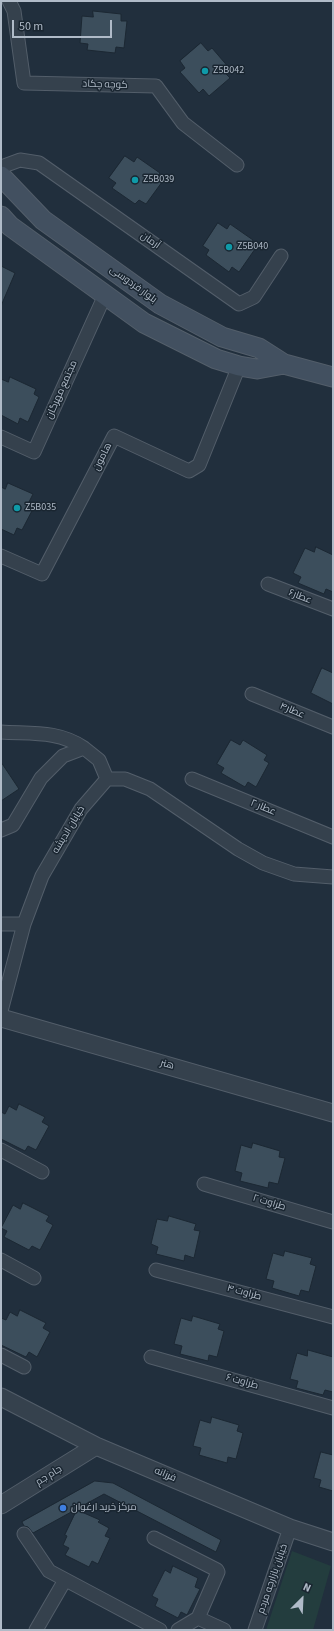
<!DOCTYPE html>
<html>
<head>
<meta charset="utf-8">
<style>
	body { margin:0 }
	#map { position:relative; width:334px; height:1631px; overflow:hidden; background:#212f3d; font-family:"Source Sans 3",sans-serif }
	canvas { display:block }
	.frame { position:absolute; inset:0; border:2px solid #b0bbc8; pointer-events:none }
	.north { position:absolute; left:282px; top:1579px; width:40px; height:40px; -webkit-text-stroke:3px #1a2631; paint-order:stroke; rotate:24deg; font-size:11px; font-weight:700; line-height:16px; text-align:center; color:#b0bbc8 }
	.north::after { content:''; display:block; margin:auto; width:14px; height:18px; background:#b0bbc8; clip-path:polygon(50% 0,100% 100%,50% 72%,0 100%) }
	.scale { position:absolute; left:12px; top:20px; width:100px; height:18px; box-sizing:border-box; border:2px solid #b0bbc8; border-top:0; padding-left:5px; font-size:12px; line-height:14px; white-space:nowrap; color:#b0bbc8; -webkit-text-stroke:3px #1a2631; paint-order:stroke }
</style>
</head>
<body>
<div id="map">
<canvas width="334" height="1631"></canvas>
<div class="frame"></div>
<div class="north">N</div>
<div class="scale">50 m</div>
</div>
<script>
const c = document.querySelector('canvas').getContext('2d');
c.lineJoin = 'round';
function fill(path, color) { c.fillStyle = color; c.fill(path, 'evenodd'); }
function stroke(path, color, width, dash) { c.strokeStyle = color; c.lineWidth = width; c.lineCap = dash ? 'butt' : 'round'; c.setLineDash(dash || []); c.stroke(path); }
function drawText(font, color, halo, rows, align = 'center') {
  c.font = font + ' "Source Sans 3",Cairo,sans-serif'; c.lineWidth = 3; c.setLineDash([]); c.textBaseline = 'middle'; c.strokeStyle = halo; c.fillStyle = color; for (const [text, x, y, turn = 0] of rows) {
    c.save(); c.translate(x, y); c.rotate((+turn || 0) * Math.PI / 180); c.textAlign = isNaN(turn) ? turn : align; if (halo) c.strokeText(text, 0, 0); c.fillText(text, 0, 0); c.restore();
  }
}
const green = new Path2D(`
	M292 1551 331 1566 313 1630H266Z`);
const building = new Path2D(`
	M93 11 121 14V21H127L124 48 116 47 115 53 87 50 88 44 80 43 82 16 93 17Z
	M201 43 208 51 212 48 230 69 225 73 230 78 209 96 203 89 199 93 180 72 185 68 180 61Z
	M125 156 134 162 137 157 160 173 156 178 162 182 146 204 139 200 135 204 112 188 116 183 109 178Z
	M218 223 227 229 230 224 253 240 250 246 255 249 239 272 232 267 229 272 206 255 209 250 203 246Z
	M1 266 15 273 1 306Z
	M10 377 36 389 34 394 39 397 28 422 20 418 18 424 1 415V379L8 382Z
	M8 483 33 494 29 502 35 505 22 530 17 528 14 535 1 529V487L5 489Z
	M316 547 333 555V592L326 589 324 594 298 583 301 577 293 573 305 548 314 552Z
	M322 668 333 673V704L311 693Z
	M231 740 240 745 243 740 267 755 264 760 269 763 256 787 248 782 245 787 221 773 224 768 217 764Z
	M1 762 19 789 1 801Z
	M19 1104 45 1117 42 1122 49 1126 36 1150 28 1146 25 1151 1 1139V1112L5 1114 9 1106 16 1110Z
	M253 1143 280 1151 279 1157 285 1158 278 1184 269 1182 268 1188 240 1181 242 1173 235 1171 241 1145 251 1148Z
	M23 1203 49 1216 46 1221 53 1225 40 1250 32 1246 29 1250 4 1237 7 1231 1 1228 13 1205 20 1209Z
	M169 1216 196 1224 194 1230 200 1231 194 1258 185 1255 184 1261 156 1254 158 1247 151 1244 157 1219 167 1221Z
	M285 1251 312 1258 310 1264 316 1266 309 1292 301 1290 299 1296 272 1288 274 1281 266 1279 273 1253 283 1256Z
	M20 1310 46 1323 43 1328 50 1332 37 1357 29 1352 26 1357 1 1345V1318L6 1320 10 1312 17 1316Z
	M193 1316 220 1324 218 1329 224 1331 217 1357 209 1355 208 1361 180 1354 182 1346 174 1344 181 1318 191 1321Z
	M308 1350 333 1357V1392L325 1390 323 1395 296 1388 298 1381 290 1379 297 1353 307 1356Z
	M212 1417 239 1425 237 1431 243 1433 236 1459 228 1457 227 1463 199 1455 201 1448 193 1446 200 1420 210 1423Z
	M321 1452 333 1455V1491L319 1487 321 1480 314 1478Z
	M95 1481 113 1483 221 1540 216 1552 104 1494 33 1533 28 1527 24 1526 22 1522Z
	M77 1510 100 1520 98 1522 109 1528 105 1536 110 1538 98 1564 92 1561 89 1567 65 1555 69 1548 63 1545 67 1536 65 1535Z
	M173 1566 198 1578 195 1587 200 1589 187 1615 181 1612 178 1618 155 1606 158 1599 152 1596 165 1570 170 1573Z`);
const minor = new Path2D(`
	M9 1 14 11 24 83 156 86 183 123 237 165
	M1 167 20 160 39 163 239 304 254 297 281 256
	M1 437 34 452 105 295
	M1 556 42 574 114 436 189 471 199 465 239 366
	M268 584 333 609
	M252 694 333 727
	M1 732C30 734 58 730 84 748
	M192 779 333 837
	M1 830 13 825 41 778 63 756 84 748 99 760 107 779
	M1 924H24
	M1 1011 24 924 42 876 81 809 107 779H125L150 789 238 849 263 863 294 874 333 877
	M1 1150 42 1172
	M204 1184 333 1222
	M1 1260 34 1278
	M156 1270 333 1317
	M1 1355 24 1367
	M151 1357 333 1408
	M24 1534 49 1571 160 1630
	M154 1538 217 1570 218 1572 198 1618 178 1630
	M198 1618 224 1630
	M36 1630 65 1580
	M255 1630 290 1528`);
const tertiary = new Path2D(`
	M1 1018 333 1113
	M1 1397 96 1446 290 1528 333 1542
	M1 1505 96 1446`);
const secondary = new Path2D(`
	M1 176 43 220 160 304 222 337 259 348 284 364 333 377
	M1 216 10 226 144 323 216 359 239 366 257 369 284 364`);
const markers = [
	[205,71,4,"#0f9aa8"],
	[135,180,4,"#0f9aa8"],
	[229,247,4,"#0f9aa8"],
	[17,508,4,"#0f9aa8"],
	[63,1508,4,"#3f7fe0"]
];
const poiNames = [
	["Z5B042",213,71],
	["Z5B039",143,180],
	["Z5B040",237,247],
	["Z5B035",25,508],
	["مرکز خرید ارغوان",71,1508]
];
const streetNames = [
	["کوچه چکاد",105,85,2],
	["آرمان",150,241,35],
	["بلوار فردوسی",133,285,36],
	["مجتمع مهرگان",62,390,-66],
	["هامون",103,457,-63],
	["عطار۶",300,597,21],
	["عطار۴",292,711,23],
	["عطار ۲",263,808,22],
	["خیابان اندیشه",69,830,-59],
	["هنر",167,1065,16],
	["طراوت ۲",269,1203,17],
	["طراوت ۴",244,1293,15],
	["طراوت ۶",242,1382,16],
	["فرزانه",165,1475,23],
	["جام جم",49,1476,-32],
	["خیابان بازارچه مردم",273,1579,-71]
];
fill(green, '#233d3e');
fill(building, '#3c4e5c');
stroke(building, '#1c2833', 1);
stroke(minor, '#535e6a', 15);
stroke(tertiary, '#535e6a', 19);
stroke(secondary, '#535e6a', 21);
stroke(minor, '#35414d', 13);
stroke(tertiary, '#35414d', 17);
stroke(secondary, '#425060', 19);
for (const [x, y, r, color] of markers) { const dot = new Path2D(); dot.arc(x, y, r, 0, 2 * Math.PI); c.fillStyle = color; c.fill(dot); stroke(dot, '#1a2631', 1.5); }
drawText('10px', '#b0bbc8', '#1a2631', poiNames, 'left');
drawText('10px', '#b0bbc8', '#1a2631', streetNames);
</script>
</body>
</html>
